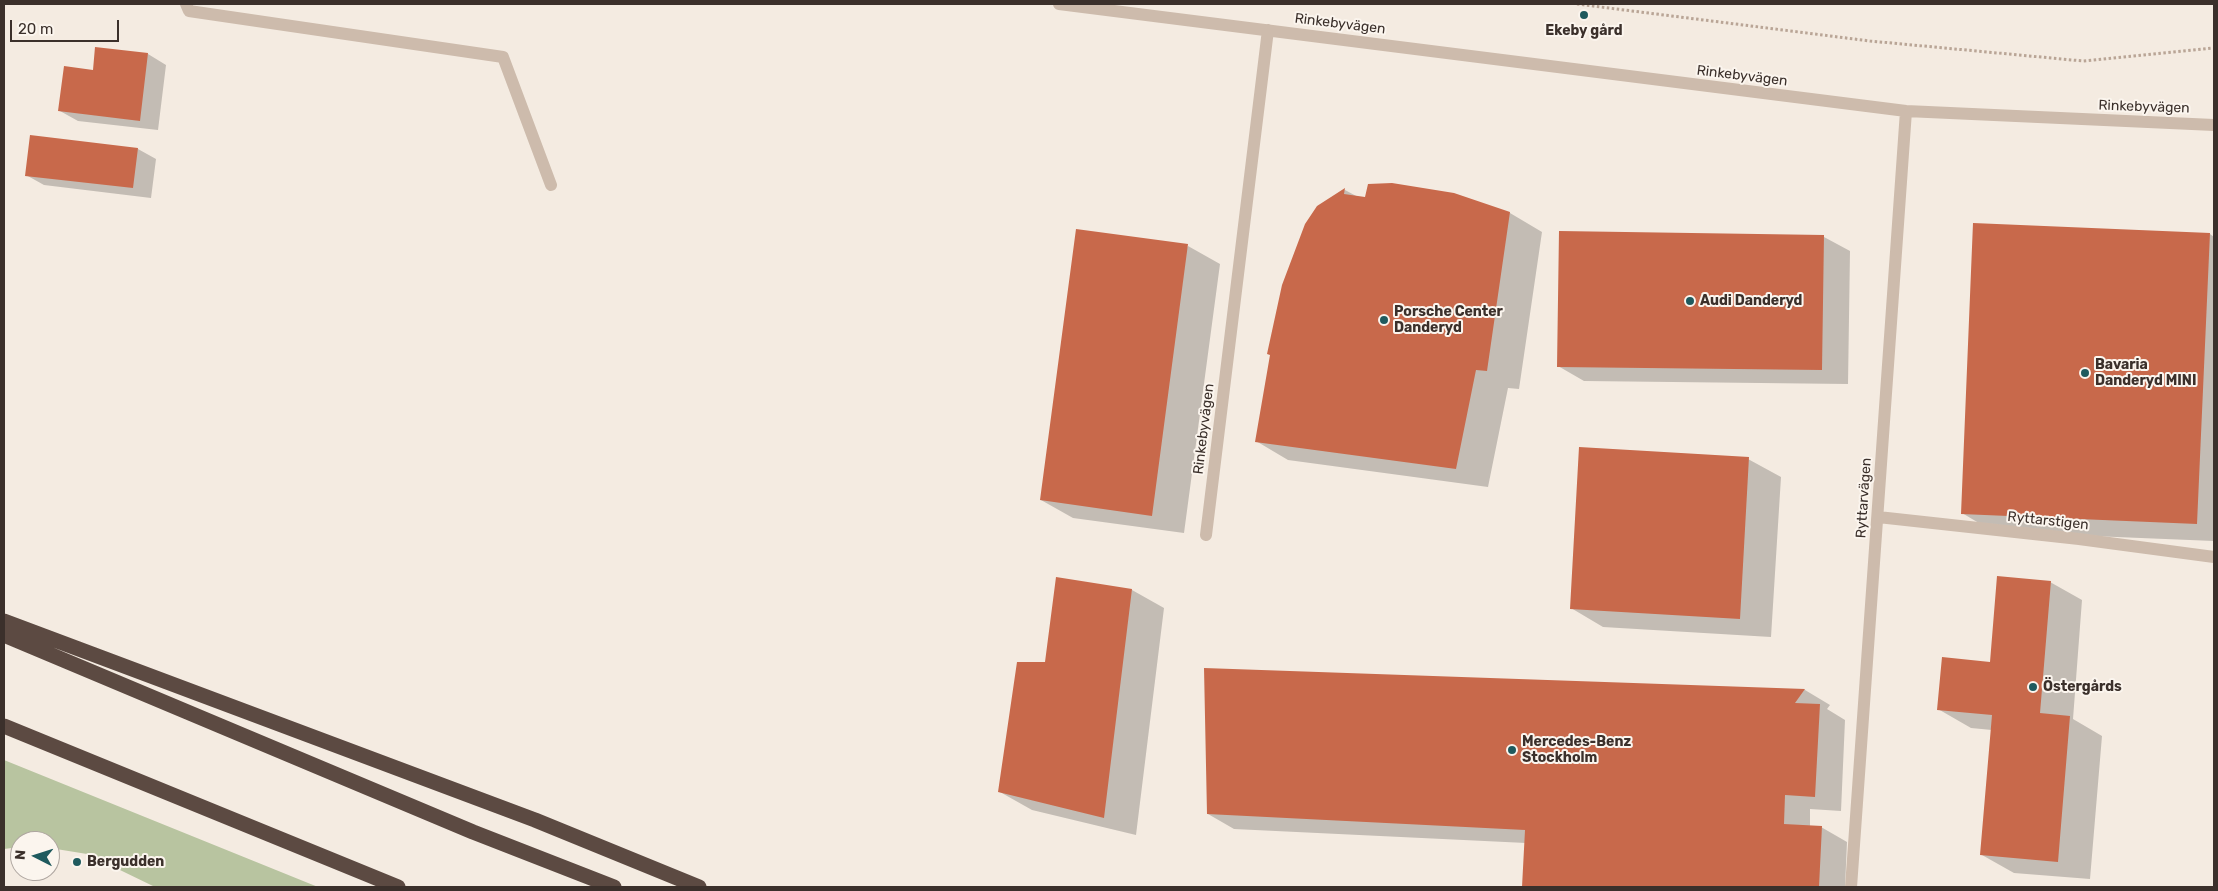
<!DOCTYPE html>
<html>
<head>
<meta charset="utf-8">
<style>
	body { margin:0 }
	#map { position:relative; width:2218px; height:891px; overflow:hidden; background:#f4ebe1; font-family:Rubik,sans-serif }
	canvas { display:block }
	.frame { position:absolute; inset:0; border:5px solid #3b302b; pointer-events:none }
	.north { position:absolute; left:10px; top:831px; width:50px; height:50px; box-sizing:border-box; background:#fbf5ee; border:1px solid #aea6a0; border-radius:50%; rotate:275deg; font-size:14px; font-weight:700; line-height:20px; text-align:center; color:#3b302b }
	.north::after { content:''; display:block; margin:auto; width:18px; height:22px; background:#1f5a5e; clip-path:polygon(50% 0,100% 100%,50% 72%,0 100%) }
	.scale { position:absolute; left:10px; top:20px; width:109px; height:22px; box-sizing:border-box; border:2px solid #3b302b; border-top:0; padding-left:6px; font-size:15px; line-height:18px; white-space:nowrap; color:#3b302b; -webkit-text-stroke:4px #fbf5ee; paint-order:stroke }
</style>
</head>
<body>
<div id="map">
<canvas width="2218" height="891"></canvas>
<div class="frame"></div>
<div class="north">N</div>
<div class="scale">20 m</div>
</div>
<script>
const c = document.querySelector('canvas').getContext('2d');
c.lineJoin = 'round';
function fill(path, color) { c.fillStyle = color; c.fill(path, 'evenodd'); }
function stroke(path, color, width, dash) { c.strokeStyle = color; c.lineWidth = width; c.lineCap = dash ? 'butt' : 'round'; c.setLineDash(dash || []); c.stroke(path); }
function drawText(font, color, halo, rows, align = 'center') {
  c.font = font + ' Rubik,sans-serif'; c.lineWidth = 4; c.setLineDash([]); c.textBaseline = 'middle'; c.strokeStyle = halo; c.fillStyle = color; for (const [text, x, y, turn = 0] of rows) {
    c.save(); c.translate(x, y); c.rotate((+turn || 0) * Math.PI / 180); c.textAlign = isNaN(turn) ? turn : align; if (halo) c.strokeText(text, 0, 0); c.fillText(text, 0, 0); c.restore();
  }
}
const green = new Path2D(`
	M4 760 318 887H155L87 854 50 848V841H20V847L4 849Z`);
const shadow = new Path2D(`
	M148 54 166 65 158 130 78 121 60 111 94 71Z
	M138 149 156 159 151 198 44 185 26 175Z
	M1345 190 1358 197 1510 213 1542 232 1519 389 1508 388 1488 487 1288 460 1256 441 1318 207Z
	M2210 234 2214 237V541L1994 532 1962 513Z
	M1824 237 1850 251 1848 384 1584 381 1558 366Z
	M1188 246 1220 264 1184 533 1073 518 1041 500Z
	M1748 459 1781 477 1771 637 1603 627 1571 608Z
	M1057 579 1132 590 1164 608 1136 835 1032 810 1000 792 1046 663Z
	M2050 582 2082 600 2073 719 2102 736 2090 879 2014 873 1982 855 1992 730 1971 728 1938 709 1991 663Z
	M1206 670 1805 690 1830 705 1827 709 1845 720 1841 811 1810 809V827H1821L1847 842 1845 887H1523L1526 843 1234 829 1208 814Z`);
const building = new Path2D(`
	M95 47 148 53 140 121 58 111 64 66 93 70Z
	M30 135 138 148 133 188 25 176Z
	M1392 183 1454 193 1510 212 1487 371 1476 370 1456 469 1255 442 1270 355 1267 354 1282 285 1305 224 1317 206 1345 188 1344 194 1365 197 1368 184Z
	M1973 223 2210 233 2197 524 1961 514Z
	M1076 229 1188 244 1152 516 1040 500Z
	M1559 231 1824 235 1822 370 1557 367Z
	M1579 447 1749 457 1740 619 1570 609Z
	M1997 576 2051 581 2040 713 2070 716 2058 862 1980 855 1992 715 1937 710 1942 657 1990 662Z
	M1056 577 1132 589 1104 818 998 792 1017 662H1045Z
	M1204 668 1805 689 1795 703 1820 704 1815 797 1785 795 1784 824 1822 826 1819 887H1522L1525 830 1207 814Z`);
const path = new Path2D(`
	M1577 4 1870 41 2083 61 2214 48`);
const lane = new Path2D(`
	M186 4 189 11 503 57 551 185`);
const street = new Path2D(`
	M1059 4 1906 111 2214 125
	M1878 517 2079 539 2214 557
	M1206 535 1268 30
	M1851 887 1906 111`);
const highway = new Path2D(`
	M4 621 535 820 699 887
	M4 635 473 832 614 887
	M4 726 398 887`);
const markers = [
	[1584,15,5,"#1f5a5e"],
	[1690,301,5,"#1f5a5e"],
	[1384,320,5,"#1f5a5e"],
	[2085,373,5,"#1f5a5e"],
	[2033,687,5,"#1f5a5e"],
	[1512,750,5,"#1f5a5e"],
	[77,862,5,"#1f5a5e"]
];
const streetNames = [
	["Rinkebyvägen",1340,24,7],
	["Rinkebyvägen",1742,76,7],
	["Rinkebyvägen",2144,107,2],
	["Rinkebyvägen",1204,429,-83],
	["Ryttarvägen",1864,498,-86],
	["Ryttarstigen",2048,521,6]
];
const poiNames = [
	["Ekeby gård",1584,31,"center"],
	["Audi Danderyd",1700,301],
	["Porsche Center",1394,312],
	["Danderyd",1394,328],
	["Bavaria",2095,365],
	["Danderyd MINI",2095,381],
	["Östergårds",2043,687],
	["Mercedes-Benz",1522,742],
	["Stockholm",1522,758],
	["Bergudden",87,862]
];
fill(green, '#b8c4a0');
fill(shadow, '#0003');
fill(building, '#c8694b');
stroke(path, '#b9a596', 3, [2.5, 2.5]);
stroke(lane, '#cdbbac', 12);
stroke(street, '#cdbbac', 12);
stroke(highway, '#5c4a42', 15);
for (const [x, y, r, color] of markers) { const dot = new Path2D(); dot.arc(x, y, r, 0, 2 * Math.PI); c.fillStyle = color; c.fill(dot); stroke(dot, '#fbf5ee', 2); }
drawText('14px', '#3b302b', '#fbf5ee', streetNames);
drawText('bold 14px', '#3b302b', '#fbf5ee', poiNames, 'left');
</script>
</body>
</html>
